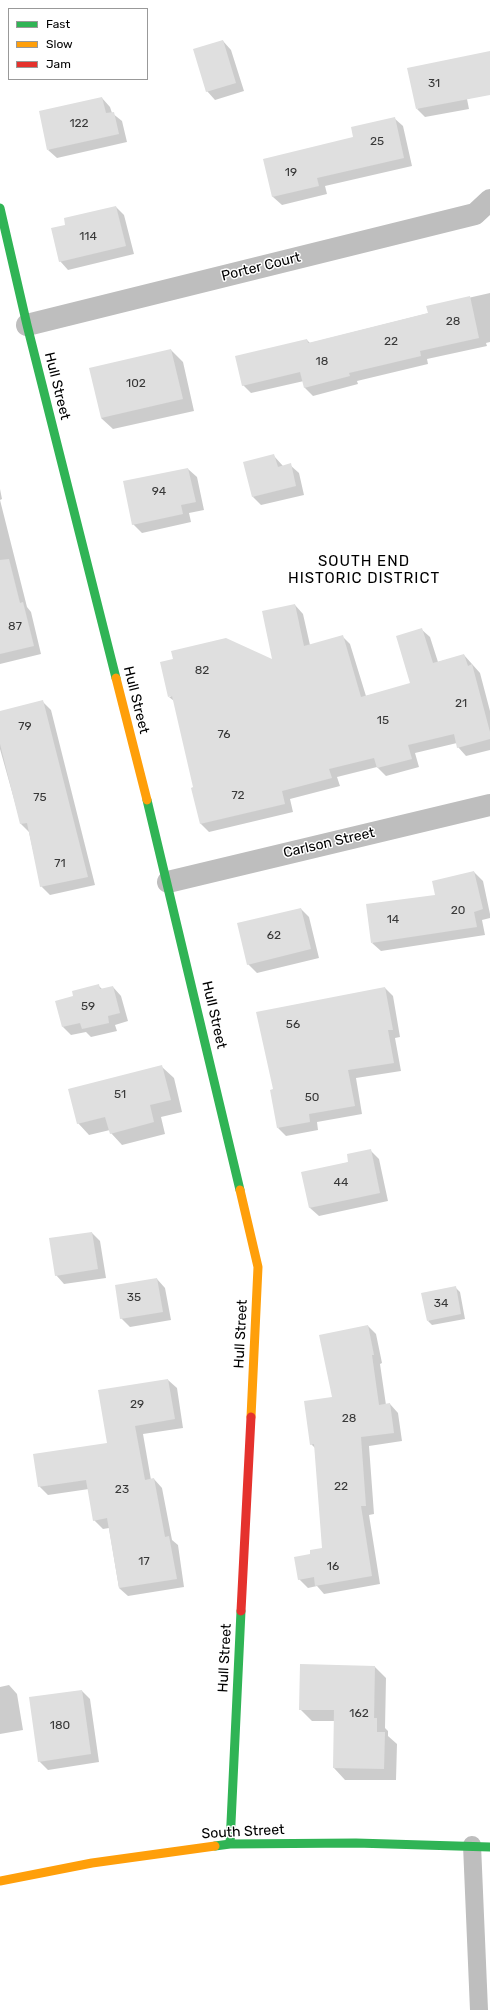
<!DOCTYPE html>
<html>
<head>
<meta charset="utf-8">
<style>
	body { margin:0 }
	#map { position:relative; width:490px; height:2010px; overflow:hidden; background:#fff; font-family:Rubik,sans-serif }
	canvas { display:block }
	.legend { position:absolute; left:8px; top:8px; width:140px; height:72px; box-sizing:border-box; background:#fff; border:1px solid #999; margin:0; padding:5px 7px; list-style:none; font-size:12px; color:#000 }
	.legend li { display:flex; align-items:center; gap:8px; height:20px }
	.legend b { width:20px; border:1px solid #999 }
</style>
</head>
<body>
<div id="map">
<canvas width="490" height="2010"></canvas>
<ul class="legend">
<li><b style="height:5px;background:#30b455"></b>Fast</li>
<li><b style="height:5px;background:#ff9f0a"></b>Slow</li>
<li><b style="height:5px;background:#e5322d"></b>Jam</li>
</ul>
</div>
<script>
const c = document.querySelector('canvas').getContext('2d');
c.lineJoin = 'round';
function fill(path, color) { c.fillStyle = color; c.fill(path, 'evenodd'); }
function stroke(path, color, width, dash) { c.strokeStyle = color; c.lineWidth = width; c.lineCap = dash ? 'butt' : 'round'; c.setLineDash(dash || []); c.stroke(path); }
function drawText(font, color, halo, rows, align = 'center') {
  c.font = font + ' Rubik,sans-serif'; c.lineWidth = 3; c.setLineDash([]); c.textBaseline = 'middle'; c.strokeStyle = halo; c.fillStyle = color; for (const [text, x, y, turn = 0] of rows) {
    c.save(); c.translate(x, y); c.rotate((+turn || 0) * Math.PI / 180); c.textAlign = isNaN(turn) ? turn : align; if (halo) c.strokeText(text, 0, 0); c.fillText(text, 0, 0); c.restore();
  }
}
const shadow = new Path2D(`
	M223 41 231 50 244 91 215 100 207 91Z
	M490 52V93L467 99 469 109 425 117 417 109Z
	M102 98 110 107 112 113 122 121 127 142 57 158 48 150Z
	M394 118 403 126 412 166 325 186 327 194 282 205 273 197 264 160 354 138Z
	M116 207 124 215 134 254 68 270 60 261 67 226Z
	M490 293V342L486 343 487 346 427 359 428 364 357 381 358 384 313 396 305 388 304 381 251 393 243 385 307 340 310 343 429 313 428 307Z
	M171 350 183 362 194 411 113 429 101 418Z
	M274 456 283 466 290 465 299 473 304 495 261 505 253 497Z
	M188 469 197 477 204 510 189 513 191 522 142 533 133 524Z
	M0 489 2 499 0 500 27 607 31 612 41 654 0 664Z
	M295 605 303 614 310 645 342 636 350 644 366 696 411 684 421 629 430 637 438 662 464 655 480 673 490 711V750L466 756 458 747 457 743 415 753 419 767 386 776 377 767 337 777 340 786 290 799 293 812 209 832 201 824 194 788 174 701 169 697 274 661Z
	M42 701 51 710 95 885 50 895 41 886 29 832 21 824 0 749V712Z
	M474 872 483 881 490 914V918L482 920 485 935 381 951 372 943 436 895Z
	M301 909 309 917 319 958 257 973 248 964Z
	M98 985 103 990 113 987 121 996 128 1021 115 1025 117 1031 91 1037 86 1032 71 1035 63 1027 75 997Z
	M385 988 393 996 400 1037 395 1038 401 1071 356 1078 362 1114 317 1122 318 1130 286 1136 278 1128Z
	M162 1067 174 1078 182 1112 161 1117 165 1134 122 1145 111 1133 110 1130 89 1135 78 1123Z
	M370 1150 379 1159 388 1201 319 1216 310 1208 303 1173 350 1162Z
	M92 1233 100 1241 106 1278 64 1284 56 1275Z
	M157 1279 165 1288 171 1320 130 1327 121 1318Z
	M455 1287 460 1292 465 1319 432 1325 428 1321Z
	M368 1326 376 1334 382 1363 380 1364 386 1405 390 1404 398 1413 402 1441 369 1446 374 1514 369 1515 380 1584 324 1594 317 1586 308 1588 299 1579 311 1555 323 1549 315 1448 311 1444Z
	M168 1380 177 1388 183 1428 143 1434 151 1480 154 1479 162 1488 172 1540 178 1545 184 1587 128 1596 119 1588 109 1528 103 1529 94 1520 89 1489 48 1495 39 1486 108 1444 100 1391Z
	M375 1667 386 1678 385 1728 388 1731V1736L397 1744 396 1780H345L334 1768 335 1721H312L300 1709Z
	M9 1685 17 1694 23 1730 0 1734V1687Z
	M82 1691 90 1699 99 1762 48 1770 39 1761Z`);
const building = new Path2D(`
	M223 40 236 83 206 92 193 49Z
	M490 51V95L416 109 407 68Z
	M102 97 106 113 114 112 119 134 47 150 39 111Z
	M395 117 404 158 317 178 319 186 272 197 263 159 353 137 351 127Z
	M116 206 126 246 59 262 51 228 65 225 64 218Z
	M470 296 479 338 420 351 421 356 349 373 350 376 304 388 300 372 242 386 235 356 307 339 308 343 428 313 426 306Z
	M171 349 183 399 101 418 89 368Z
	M274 454 278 467 291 463 296 486 252 497 243 462Z
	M188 468 196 502 181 505 183 514 132 525 123 481Z
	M9 559 20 603 23 602 34 646 0 654V560Z
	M295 604 304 646 343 635 361 697 410 683 396 636 422 628 433 663 464 654 468 666 472 664 490 732V739L457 748 454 734 408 745 412 759 377 768 374 758 329 769 332 778 282 791 285 804 200 824 191 788 193 787 172 696 168 697 160 662 173 659 171 651 226 638 272 659 262 611Z
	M43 700 88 877 40 887 27 823 20 824 0 744V711Z
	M474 871 483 909 474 912 477 927 371 943 366 904 435 895 432 881Z
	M301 908 311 949 247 965 237 923Z
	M99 984 100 989 113 986 120 1013 108 1016 109 1023 82 1029 80 1023 62 1027 55 1001 73 996 72 991Z
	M385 987 393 1030H388L394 1063 348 1070 355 1106 309 1114 310 1122 277 1128 270 1090 273 1089 256 1012Z
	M162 1065 171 1100 150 1105 154 1122 110 1134 105 1117 77 1124 68 1089Z
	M371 1149 380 1193 309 1208 301 1172 348 1162 347 1154Z
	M92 1232 98 1269 55 1276 49 1238Z
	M157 1278 163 1312 120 1319 115 1285Z
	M456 1286 461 1314 427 1321 421 1293Z
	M368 1325 374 1355H372L379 1405 390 1403 394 1433 361 1437 366 1506H361L372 1576 315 1586 314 1577 298 1580 294 1557 310 1554V1550L322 1548 314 1444 310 1445 304 1401 332 1397 319 1335Z
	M168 1379 175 1419 135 1426 145 1480 154 1478 165 1537 169 1536 177 1579 119 1588 107 1518 93 1521 86 1480 38 1487 33 1454 107 1443 98 1390Z
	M300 1664 375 1666 374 1718H377V1732H385L384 1769 333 1768 334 1710H299Z
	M82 1690 91 1754 38 1762 29 1697Z`);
const lane = new Path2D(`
	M472 1845 479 2010`);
const street = new Path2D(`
	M27 325 475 214 490 200
	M168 882 490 805`);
const fast = new Path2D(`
	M0 208 27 325 116 678
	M147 800 240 1190
	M230 1844 241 1611
	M215 1846 230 1844 356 1843 490 1847`);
const slow = new Path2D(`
	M116 678 147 800
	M240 1190 258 1267 251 1417
	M0 1881 92 1863 215 1846`);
const jam = new Path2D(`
	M241 1611 251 1417`);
const numberNames = [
	["31",434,84],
	["122",79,124],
	["25",377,142],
	["19",291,173],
	["114",88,237],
	["28",453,322],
	["22",391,342],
	["18",322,362],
	["102",136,384],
	["94",159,492],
	["87",15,627],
	["82",202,671],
	["21",461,704],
	["15",383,721],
	["79",25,727],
	["76",224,735],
	["72",238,796],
	["75",40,798],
	["71",60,864],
	["20",458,911],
	["14",393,920],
	["62",274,936],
	["59",88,1007],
	["56",293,1025],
	["51",120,1095],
	["50",312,1098],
	["44",341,1183],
	["35",134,1298],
	["34",441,1304],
	["29",137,1405],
	["28",349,1419],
	["22",341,1487],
	["23",122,1490],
	["17",144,1562],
	["16",333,1567],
	["162",359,1714],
	["180",60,1726]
];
const streetNames = [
	["Porter Court",261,267,-14],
	["Hull Street",57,386,76],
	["Hull Street",136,700,76],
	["Carlson Street",329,843,-13],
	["Hull Street",214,1015,77],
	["Hull Street",241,1334,-87],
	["Hull Street",225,1658,-87],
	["South Street",243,1832,-3]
];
const neighbourhoodNames = [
	["SOUTH END",364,562],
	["HISTORIC DISTRICT",364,579]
];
fill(shadow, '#0003');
fill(building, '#dfdfdf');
stroke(lane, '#bebebe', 18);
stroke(street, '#bebebe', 22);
stroke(fast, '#30b455', 9);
stroke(slow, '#ff9f0a', 9);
stroke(jam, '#e5322d', 9);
drawText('12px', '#383838', null, numberNames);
drawText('14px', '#000', '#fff', streetNames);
c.letterSpacing = '1px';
drawText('15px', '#000', '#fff', neighbourhoodNames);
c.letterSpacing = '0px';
</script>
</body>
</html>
